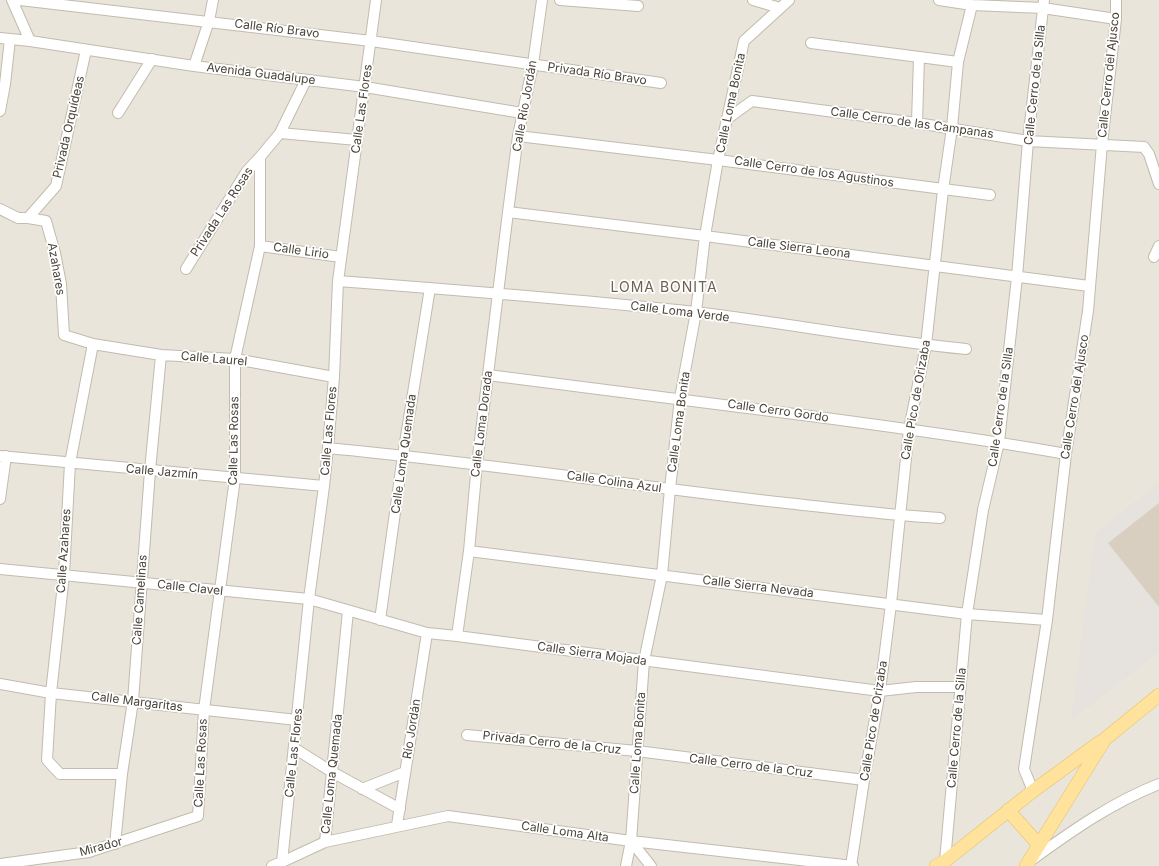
<!DOCTYPE html>
<html>
<head>
<meta charset="utf-8">
<style>
	body { margin:0 }
	canvas { display:block; background:#f6f3ec }
</style>
</head>
<body>
<canvas width="1159" height="866"></canvas>
<script>
const c = document.querySelector('canvas').getContext('2d');
c.lineJoin = 'round';
function fill(path, color) { c.fillStyle = color; c.fill(path, 'evenodd'); }
function stroke(path, color, width, dash) { c.strokeStyle = color; c.lineWidth = width; c.lineCap = dash ? 'butt' : 'round'; c.setLineDash(dash || []); c.stroke(path); }
function drawText(font, color, halo, rows, align = 'center') {
  c.font = font + ' Inter,sans-serif'; c.lineWidth = 3.5; c.setLineDash([]); c.textBaseline = 'middle'; c.strokeStyle = halo; c.fillStyle = color; for (const [text, x, y, turn = 0] of rows) {
    c.save(); c.translate(x, y); c.rotate((+turn || 0) * Math.PI / 180); c.textAlign = isNaN(turn) ? turn : align; if (halo) c.strokeText(text, 0, 0); c.fillText(text, 0, 0); c.restore();
  }
}
const residential = new Path2D(`
	M0 0H1159V866H0Z`);
const industrial = new Path2D(`
	M1159 483V651L1071 721 1095 533Z`);
const building = new Path2D(`
	M1159 503V607L1108 543Z`);
const minor = new Path2D(`
	M12 0 30 41
	M20 0 371 41 661 83
	M560 0 638 6
	M753 0 780 8
	M939 0 972 5 1043 8 1116 19
	M0 38 30 41 194 66 365 87 522 113
	M811 43 958 62
	M194 66 209 21 213 0
	M0 111 5 84 10 39
	M118 113 152 59
	M727 119 752 101 917 123 1028 141 1144 147 1149 154 1159 184
	M917 123 919 57
	M280 133 357 140
	M518 136 718 160 990 195
	M0 209 18 218H28L46 221 55 253 61 284 64 335 93 344 161 355 235 359 334 377
	M508 212 705 236 1089 286
	M28 218 56 186 86 50
	M260 246 341 257
	M1154 257 1159 246
	M186 269 247 171 260 157
	M338 281C457 290 576 299 695 312 786 323 875 340 966 349
	M93 344 70 463 64 575 51 693 47 760 60 774H122
	M488 375C598 388 708 402 818 417 901 428 983 439 1066 454
	M328 448C475 462 621 484 768 501 825 507 883 515 940 518
	M0 456 324 486
	M0 499 6 456
	M469 551 967 614 1047 620
	M0 569 309 599 427 633 457 636 880 691 916 687H960
	M380 620 403 455 430 288
	M457 636 469 551 477 464 508 212 518 136 533 64 542 0
	M0 684 51 693 297 720
	M467 735 637 751 864 780
	M294 748 332 772 400 809
	M362 789 405 772
	M1033 791 1024 769 1047 620 1066 454 1088 311 1102 144 1116 19V0
	M397 825 427 633
	M631 841 651 866
	M325 842 348 611
	M115 844 122 774 133 701 150 471 161 355
	M1033 859C1073 830 1113 802 1159 784
	M945 861 967 614 983 510 999 442 1017 277 1028 141 1044 0
	M282 862 309 599 324 486 328 448 334 377 338 281 376 0
	M0 864 89 852 198 816 204 710 235 478V359L260 246V157L280 133 306 80
	M272 866 282 862 325 842 448 816 631 841 853 866
	M626 866 631 841 644 661 662 575 670 489 680 398 696 312 705 236 718 160 744 41 789 0
	M851 866 864 780 880 691 891 604 909 429 926 345 943 190 952 128 958 62 972 5`);
const major = new Path2D(`
	M1008 810 1038 844
	M936 866 945 861 1033 791 1100 742
	M1026 866 1105 739 1159 695`);
const streetNames = [
	["Calle Río Bravo",277,29,7],
	["Avenida Guadalupe",261,74,7],
	["Privada Río Bravo",597,74,8],
	["Calle Cerro del Ajusco",1109,75,-84],
	["Calle Cerro de la Silla",1035,85,-84],
	["Calle Loma Bonita",731,103,-78],
	["Calle Río Jordán",525,106,-80],
	["Calle Las Flores",362,109,-82],
	["Calle Cerro de las Campanas",912,123,8],
	["Privada Orquídeas",69,127,-77],
	["Calle Cerro de los Agustinos",814,172,8],
	["Privada Las Rosas",222,212,-57],
	["Calle Sierra Leona",799,248,7],
	["Calle Lirio",301,251,8],
	["Azahares",56,269,80],
	["Calle Loma Verde",680,312,7],
	["Calle Laurel",214,359,5],
	["Calle Cerro del Ajusco",1075,397,-81],
	["Calle Pico de Orizaba",916,400,-80],
	["Calle Cerro de la Silla",1001,407,-82],
	["Calle Cerro Gordo",778,411,8],
	["Calle Loma Bonita",679,422,-82],
	["Calle Loma Dorada",482,424,-83],
	["Calle Las Flores",329,431,-85],
	["Calle Las Rosas",234,441,-89],
	["Calle Loma Quemada",404,454,-82],
	["Calle Jazmín",162,472,5],
	["Calle Colina Azul",614,482,8],
	["Calle Azahares",64,551,-86],
	["Calle Sierra Nevada",758,587,7],
	["Calle Clavel",190,588,6],
	["Calle Camelinas",140,600,-86],
	["Calle Sierra Mojada",592,654,8],
	["Calle Margaritas",137,702,7],
	["Calle Pico de Orizaba",874,721,-81],
	["Calle Cerro de la Silla",957,728,-85],
	["Río Jordán",412,729,-81],
	["Privada Cerro de la Cruz",552,743,6],
	["Calle Loma Bonita",638,743,-86],
	["Calle Las Flores",294,753,-84],
	["Calle Las Rosas",201,763,-87],
	["Calle Cerro de la Cruz",751,766,7],
	["Calle Loma Quemada",332,774,-84],
	["Calle Loma Alta",565,832,8],
	["Mirador",101,847,-15]
];
const quarterNames = [
	["LOMA BONITA",664,288]
];
fill(residential, '#eae5da');
fill(industrial, '#e6e2dd');
fill(building, '#d8cfc1');
stroke(minor, '#c2bbae', 12);
stroke(major, '#e6c16a', 14);
stroke(minor, '#fff', 10);
stroke(major, '#ffe39c', 13);
drawText('12px', '#4b4439', '#fff', streetNames);
c.letterSpacing = '1px';
drawText('14px', '#6e6250', '#fff', quarterNames);
c.letterSpacing = '0px';
</script>
</body>
</html>
